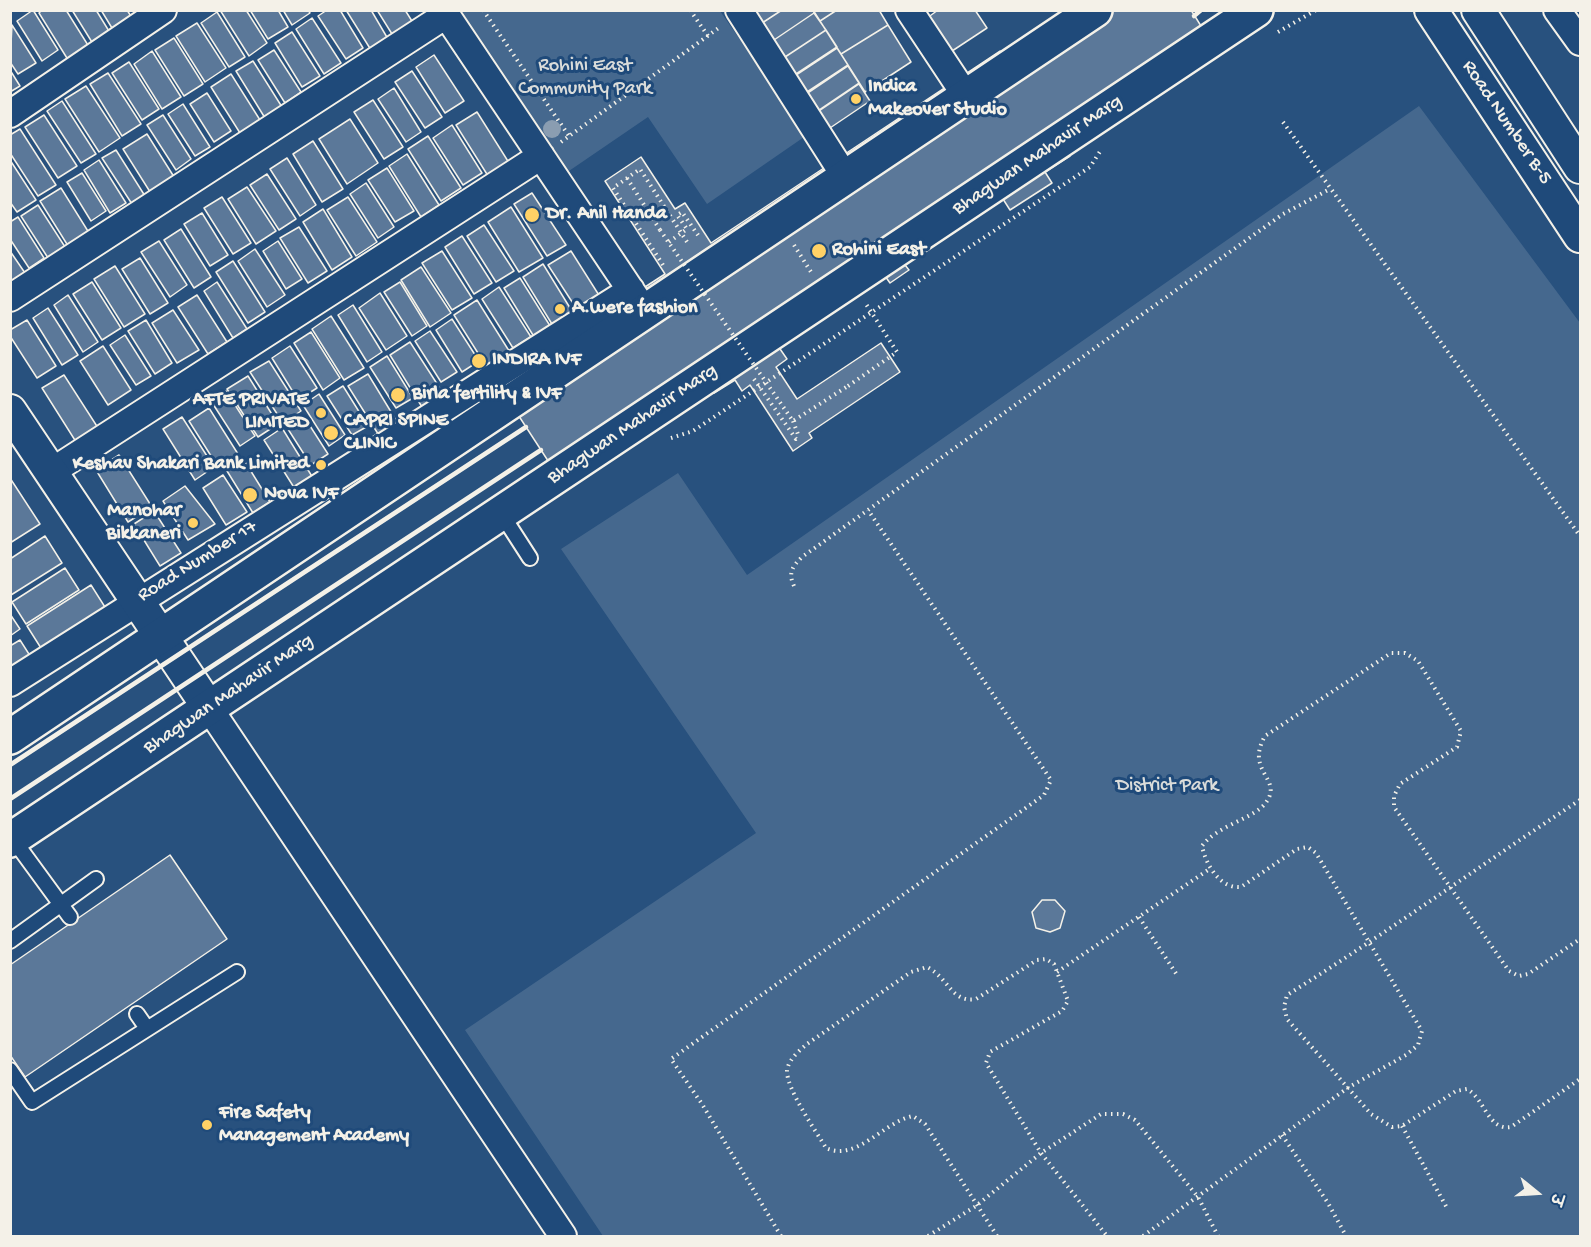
<!DOCTYPE html>
<html>
<head>
<meta charset="utf-8">
<style>
	body { margin:0 }
	#map { position:relative; width:1591px; height:1247px; overflow:hidden; background:#28517e; font-family:"Gochi Hand","Playpen Sans Deva",sans-serif }
	canvas { display:block }
	.frame { position:absolute; inset:0; border:12px solid #f4f1e8; pointer-events:none }
	.north { position:absolute; left:1507px; top:1163px; width:60px; height:60px; -webkit-text-stroke:4px #1f4a7a; paint-order:stroke; rotate:108deg; font-size:16px; font-weight:700; line-height:24px; text-align:center; color:#f4f1e8 }
	.north::after { content:''; display:block; margin:auto; width:21px; height:27px; background:#f4f1e8; clip-path:polygon(50% 0,100% 100%,50% 72%,0 100%) }
</style>
</head>
<body>
<div id="map">
<canvas width="1591" height="1247"></canvas>
<div class="frame"></div>
<div class="north">उ</div>
</div>
<script>
const c = document.querySelector('canvas').getContext('2d');
c.lineJoin = 'round';
function fill(path, color) { c.fillStyle = color; c.fill(path, 'evenodd'); }
function stroke(path, color, width, dash) { c.strokeStyle = color; c.lineWidth = width; c.lineCap = dash ? 'butt' : 'round'; c.setLineDash(dash || []); c.stroke(path); }
function drawText(font, color, halo, rows, align = 'center') {
  c.font = font + ' "Gochi Hand",sans-serif'; c.lineWidth = 6; c.setLineDash([]); c.textBaseline = 'middle'; c.strokeStyle = halo; c.fillStyle = color; for (const [text, x, y, turn = 0] of rows) {
    c.save(); c.translate(x, y); c.rotate((+turn || 0) * Math.PI / 180); c.textAlign = isNaN(turn) ? turn : align; if (halo) c.strokeText(text, 0, 0); c.fillText(text, 0, 0); c.restore();
  }
}
const green = new Path2D(`
	M458 11H720L807 135 707 204 648 117 566 173Z
	M1419 106 1580 323V1236H603L465 1030 756 833 561 549 678 473 747 575Z`);
const building = new Path2D(`
	M33 10 58 50 42 61 17 21Z
	M42 10H66L91 50 70 63 39 13Z
	M72 10H96L112 36 95 47Z
	M101 10H127L134 21 115 33Z
	M220 10H246L267 43 249 56Z
	M250 10H278L288 27 268 39Z
	M283 10H308L310 13 292 25Z
	M327 10H340L363 48 346 59 318 16Z
	M346 10H371L388 39 371 50Z
	M377 10H405L417 29 397 42Z
	M750 10H782L759 25Z
	M782 10H813L814 13 771 42 759 25Z
	M813 10H837L820 21Z
	M837 10H879L888 25 841 54 820 21Z
	M938 10H975L987 28 946 55 923 21Z
	M1107 10H1191L1206 34 1056 133 1070 156 1045 172 1052 183 1010 210 1003 199 905 265 909 270 890 283 885 276 778 346 787 359 776 367 797 399 881 343 900 372 809 433 812 438 793 451 750 385 742 391 735 380 714 393 701 373 554 470 513 407 660 310 645 287 665 274 605 181 641 157 675 209 685 203 711 243 1000 51 1014 72Z
	M217 12 245 57 229 67 201 23Z
	M814 13 826 30 782 59 771 42Z
	M312 18 341 63 324 74 296 29Z
	M197 23 226 68 205 82 176 36Z
	M12 25 36 63 18 74 10 62Z
	M888 25 911 62 865 92 841 54Z
	M826 30 837 47 793 76 782 59Z
	M292 32 320 76 302 87 275 43Z
	M174 38 203 84 184 96 155 50Z
	M837 48 848 65 804 94 793 77Z
	M274 50 301 92 285 103 258 60Z
	M152 51 181 97 162 109 134 64Z
	M434 55 464 101 445 113 416 67Z
	M253 61 282 107 265 118 236 71Z
	M129 62 159 109 142 120 112 73Z
	M848 66 859 83 816 112 805 95Z
	M10 70 20 86 10 92Z
	M412 71 442 117 425 128 395 82Z
	M108 73 141 124 122 136 90 84Z
	M231 74 260 120 240 133 211 87Z
	M859 84 870 101 827 130 816 113Z
	M86 86 120 138 99 152 65 99Z
	M394 88 421 132 406 142 378 99Z
	M207 93 231 131 214 142 190 104Z
	M373 100 403 147 384 159 354 112Z
	M62 101 96 154 81 163 47 111Z
	M183 104 210 147 195 156 168 114Z
	M477 112 511 166 490 179 456 125Z
	M44 115 77 166 58 178 25 127Z
	M163 115 191 159 176 170 147 125Z
	M350 119 378 163 347 184 319 139Z
	M452 125 482 173 463 185 433 138Z
	M20 129 56 185 38 196 10 153V135Z
	M147 134 176 180 152 195 123 149Z
	M428 136 461 188 441 201 408 149Z
	M313 141 343 189 322 202 293 154Z
	M116 150 145 196 132 204 102 158Z
	M407 154 439 205 421 217 389 166Z
	M287 158 316 205 300 216 270 169Z
	M10 160 36 200 17 212 10 202Z
	M99 160 126 203 110 213 84 170Z
	M387 168 414 211 395 222 368 180Z
	M82 173 106 211 91 221 67 182Z
	M267 174 296 219 279 230 250 185Z
	M366 183 394 227 378 238 350 194Z
	M247 187 276 231 256 244 228 199Z
	M61 188 91 236 70 249 40 201Z
	M532 193 566 245 547 256 514 204Z
	M222 197 251 243 233 254 204 208Z
	M348 197 377 242 356 256 327 210Z
	M38 205 67 250 50 261 21 216Z
	M511 207 543 258 519 272 488 222Z
	M323 209 352 257 332 270 303 222Z
	M202 213 228 255 210 266 184 224Z
	M18 217 44 258 29 268 10 239V222Z
	M484 225 514 271 496 282 467 236Z
	M299 227 327 271 308 283 280 238Z
	M181 229 211 277 194 288 164 240Z
	M462 236 492 283 474 294 445 247Z
	M159 241 187 285 170 297 141 252Z
	M278 241 302 279 286 289 263 251Z
	M255 249 285 295 267 307 238 261Z
	M10 251 25 273 10 282Z
	M442 251 472 298 452 310 422 263Z
	M571 251 602 300 580 314 548 265Z
	M140 258 168 303 150 314 122 269Z
	M233 261 265 312 248 323 216 272Z
	M543 264 575 316 555 329 523 277Z
	M115 266 145 314 124 327 94 279Z
	M421 267 451 313 430 327 401 280Z
	M520 278 552 329 536 340 504 288Z
	M92 282 121 328 102 340 73 294Z
	M217 282 247 329 233 338 204 291Z
	M400 282 427 326 412 336 384 292Z
	M499 287 531 337 513 348 482 299Z
	M380 293 407 336 386 350 359 308Z
	M68 295 98 342 83 352 54 305Z
	M197 295 227 342 208 354 178 307Z
	M477 300 511 354 488 369 454 315Z
	M353 305 382 352 367 362 338 315Z
	M48 308 78 355 62 365 33 318Z
	M173 310 199 350 177 363 152 323Z
	M331 316 364 368 344 380 312 329Z
	M452 319 479 361 462 372 436 330Z
	M27 320 56 366 37 378 10 336V330Z
	M146 320 172 363 155 374 128 331Z
	M430 331 457 372 441 382 415 341Z
	M311 332 340 378 323 390 294 343Z
	M125 335 151 376 136 385 110 345Z
	M410 342 443 393 422 407 390 355Z
	M103 346 131 390 108 405 80 361Z
	M290 346 317 388 298 400 272 358Z
	M387 356 413 398 396 408 370 367Z
	M269 361 301 411 283 423 250 372Z
	M368 374 399 425 380 437 348 386Z
	M64 375 100 431 78 445 42 388Z
	M248 376 278 424 258 437 227 389Z
	M343 386 368 426 352 435 327 396Z
	M226 391 255 436 240 446 211 401Z
	M319 394 345 435 329 446 303 405Z
	M209 408 238 454 218 467 189 421Z
	M303 415 328 454 311 465 286 426Z
	M182 417 214 467 195 480 163 429Z
	M282 428 313 478 295 489 264 440Z
	M119 455 152 507 128 522 96 470Z
	M244 460 270 502 253 513 227 471Z
	M223 475 247 512 226 525 203 488Z
	M10 478 40 524 10 543Z
	M185 486 215 524 188 540 163 501Z
	M154 511 181 553 160 566 134 524Z
	M45 536 62 563 11 595 10 559Z
	M65 568 79 590 26 624 12 602Z
	M91 585 110 615 46 656 27 626Z
	M10 614 20 629 10 636Z
	M20 640 34 662 10 677V646Z
	M170 855 227 939 25 1077 10 1055V965Z
	M1042 900H1055L1065 911 1060 928 1050 932 1036 928 1032 912Z`);
const path = new Path2D(`
	M483 10 569 136
	M690 10 708 36
	M1278 32 1316 10
	M1283 122 1580 536
	M561 142 720 27
	M627 178 660 230
	M669 242 687 229 677 215 682 212 700 238
	M794 245 811 272
	M663 265 613 188 640 169 689 245
	M754 379 796 439 799 437
	M848 386 897 352 866 304
	M793 421 799 437
	M671 438 693 431 1090 167 1101 150
	M794 586C788 573 792 567 802 557L1283 214 1330 189
	M1580 800C1482 864 1387 933 1287 995L1284 1007 1287 1019 1371 1114 1392 1127 1402 1126 1456 1091 1467 1089C1485 1099 1488 1131 1511 1127L1580 1079
	M1139 917 1177 975
	M1057 972 1211 868
	M1402 1126 1447 1208
	M1282 1135 1328 1203 1346 1236
	M781 1236 702 1104 671 1059 1044 795 1051 780 868 510
	M928 1236 976 1206 1041 1153 1101 1114H1123L1135 1120 1198 1197 1218 1236
	M997 1236 925 1124 913 1116C883 1122 857 1162 826 1148 816 1131 786 1089 787 1070 789 1059 799 1051 807 1044L911 972 927 967C949 978 951 1003 976 999L1037 960 1046 959 1054 964 1068 1001 1062 1011 990 1052 986 1063 1041 1153 1107 1236
	M1143 1236 1349 1087 1406 1055 1418 1045 1422 1031 1316 853 1308 847 1297 849 1241 887C1220 889 1206 865 1202 846 1217 825 1257 818 1267 801 1282 778 1245 771 1265 736L1391 653H1405L1418 661 1461 731 1457 747 1400 784 1394 796V807L1509 971 1519 976 1528 974 1580 939`);
const service = new Path2D(`
	M501 513 530 558
	M13 839 70 917
	M10 941 96 879
	M137 1014 146 1027
	M10 1070 32 1102 237 972`);
const minor = new Path2D(`
	M443 10 640 304
	M739 10 846 178
	M909 10 966 96
	M1557 10 1580 42
	M10 114 163 10
	M10 298 446 15
	M51 472 541 156
	M10 683 631 290
	M209 708 563 1236`);
const tertiary = new Path2D(`
	M1431 10 1580 236
	M1478 10 1580 167
	M10 411 209 708`);
const secondary = new Path2D(`
	M10 737 1095 10
	M10 840 1256 10`);
const rail = new Path2D(`
	M1194 16 1201 10
	M10 765 526 427
	M10 799 541 450`);
const pathBridge = new Path2D(`
	M660 230 793 421 848 386`);
const trees = [
	[552,129]
];
const markers = [
	[856,99,6,"#ffd166"],
	[532,215,8,"#ffd166"],
	[819,251,8,"#ffd166"],
	[560,309,6,"#ffd166"],
	[479,361,8,"#ffd166"],
	[398,395,8,"#ffd166"],
	[321,413,6,"#ffd166"],
	[331,433,8,"#ffd166"],
	[321,465,6,"#ffd166"],
	[250,495,8,"#ffd166"],
	[193,523,6,"#ffd166"],
	[207,1125,6,"#ffd166"]
];
const parkNames = [
	["Rohini East",585,67],
	["Community Park",585,90],
	["District Park",1167,787]
];
const poiNames = [
	["Indica",868,88],
	["Makeover Studio",868,111],
	["Dr. Anil Handa",546,215],
	["Rohini East",832,251],
	["A.were fashion",572,309],
	["INDIRA IVF",492,361],
	["Birla fertility & IVF",412,395],
	["AFTE PRIVATE",309,401,"right"],
	["LIMITED",309,424,"right"],
	["CAPRI SPINE",344,422],
	["CLINIC",344,445],
	["Keshav Shakari Bank Limited",309,465,"right"],
	["Nova IVF",264,495],
	["Manohar",181,512,"right"],
	["Bikkaneri",181,535,"right"],
	["Fire Safety",219,1114],
	["Management Academy",219,1137]
];
const streetNames = [
	["Road Number B-5",1506,123,56],
	["Bhagwan Mahavir Marg",1038,156,-34],
	["Bhagwan Mahavir Marg",633,425,-34],
	["Road Number 17",198,562,-32],
	["Bhagwan Mahavir Marg",229,695,-34]
];
fill(green, '#45688e');
fill(building, '#5b7899');
stroke(building, '#f4f1e8', 1.5);
stroke(service, '#f4f1e8', 18);
stroke(minor, '#f4f1e8', 30);
stroke(tertiary, '#f4f1e8', 36);
stroke(secondary, '#f4f1e8', 38);
stroke(path, '#f4f1e8', 4, [1.5, 4.5]);
stroke(service, '#1f4a7a', 14);
stroke(minor, '#1f4a7a', 26);
stroke(tertiary, '#1f4a7a', 32);
stroke(secondary, '#1f4a7a', 33);
stroke(rail, '#f4f1e8', 4.5);
stroke(pathBridge, '#f4f1e8', 4, [1.5, 4.5]);
c.fillStyle = '#8a9db1';
for (const [x, y] of trees) { c.beginPath(); c.arc(x, y, 9, 0, 2 * Math.PI); c.fill(); }
for (const [x, y, r, color] of markers) { const dot = new Path2D(); dot.arc(x, y, r, 0, 2 * Math.PI); c.fillStyle = color; c.fill(dot); stroke(dot, '#1f4a7a', 2); }
drawText('20px', '#dadcda', '#1f4a7a', parkNames);
drawText('bold 20px', '#f4f1e8', '#1f4a7a', poiNames, 'left');
drawText('20px', '#f4f1e8', '#1f4a7a', streetNames);
</script>
</body>
</html>
